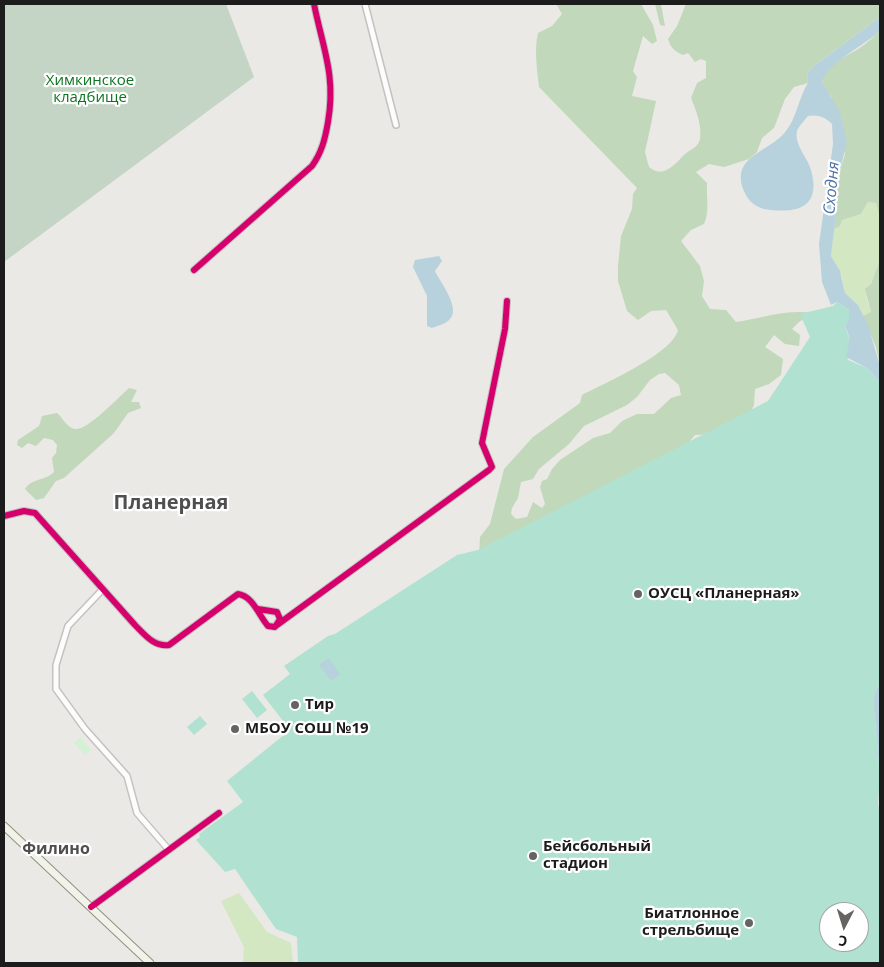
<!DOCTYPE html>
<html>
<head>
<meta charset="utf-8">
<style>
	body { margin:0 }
	#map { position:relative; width:884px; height:967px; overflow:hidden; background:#eae9e5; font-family:"Open Sans",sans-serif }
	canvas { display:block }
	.frame { position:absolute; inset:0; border:5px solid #1c1c1c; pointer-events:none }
	.north { position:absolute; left:819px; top:902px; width:50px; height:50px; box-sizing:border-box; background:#fff; border:1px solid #a4a4a4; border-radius:50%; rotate:185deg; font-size:14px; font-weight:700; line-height:20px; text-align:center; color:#1c1c1c }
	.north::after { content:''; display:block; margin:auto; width:18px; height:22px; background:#646462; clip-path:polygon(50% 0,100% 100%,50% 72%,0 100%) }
</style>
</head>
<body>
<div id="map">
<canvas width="884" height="967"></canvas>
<div class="frame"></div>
<div class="north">С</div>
</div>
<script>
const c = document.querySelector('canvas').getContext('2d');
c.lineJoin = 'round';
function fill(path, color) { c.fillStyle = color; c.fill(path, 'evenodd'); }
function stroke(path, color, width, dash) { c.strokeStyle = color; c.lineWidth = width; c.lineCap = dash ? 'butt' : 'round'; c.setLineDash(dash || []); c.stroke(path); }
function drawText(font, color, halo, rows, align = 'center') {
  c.font = font + ' "Open Sans",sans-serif'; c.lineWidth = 4.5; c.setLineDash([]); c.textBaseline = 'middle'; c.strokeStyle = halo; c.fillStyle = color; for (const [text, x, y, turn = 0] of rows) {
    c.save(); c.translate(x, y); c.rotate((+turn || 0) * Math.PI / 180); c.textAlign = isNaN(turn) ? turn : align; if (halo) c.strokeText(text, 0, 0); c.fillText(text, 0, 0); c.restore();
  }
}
const grass = new Path2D(`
	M868 202 876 203 880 218V260L866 297 871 312 863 316 858 305 845 293 842 276 831 256 834 229 840 226 842 220 861 214Z
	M239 893 267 932 291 943 293 963H243L244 947 221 901Z`);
const forest = new Path2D(`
	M556 4H641L653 25 657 41 652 44 643 36 633 71 637 77 632 96 656 101 645 152 649 167C663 179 674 165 684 155 690 149 698 148 700 139 702 125 696 110 691 98L697 83 706 78V61L701 59 695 62 688 53 683 55C675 52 670 47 668 39L677 26 686 4H880V17L811 68 807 75 808 83 794 87 785 99 774 128 762 138 757 152 749 159 724 167 709 164 696 172 707 183C706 198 710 211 704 224L691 230 681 241 700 266 704 281 702 296 710 309 726 310 736 322C762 318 787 309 813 313L799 322 792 329 800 335 799 346 785 344 774 335 765 347 783 359 781 375 769 384 755 389 754 405 747 418 732 419 738 433 695 435 685 447 479 556 480 537 490 524 504 469 533 437 580 403 582 395C605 383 672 354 678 330L666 310 651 311 638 320 627 311 618 281V266L621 236 632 209 633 194 637 188 539 87C537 70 534 49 538 33L552 26 562 14ZM665 373 679 385 681 395 671 398 654 414H637L622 421 610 433 593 438 560 460 552 469 547 479 542 481 540 487 545 504 542 508 533 502 527 517 516 519 511 514 512 508 518 498 521 482 533 479 539 469 569 444 584 426 627 405 637 397 650 380 659 374Z
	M655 4H661L665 26 660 25Z
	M880 31V218L876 203 868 202 861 214 842 220 840 226 834 229 838 198V177L845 154 831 96 823 88C818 67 844 58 858 49 866 44 873 37 880 31Z
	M880 260V366L876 347 863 316 871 312 865 289 871 284Z
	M129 388 137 390 131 402H139L141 408 128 413 114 433 64 478 56 481 44 498 36 500 25 489C32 478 45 481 54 472L52 458 56 453 57 445 53 440 44 438 36 446 28 443 22 448 17 445 18 440 39 426 42 416 57 413C63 418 67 428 75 429 87 431 119 397 129 388Z`);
const cemetery = new Path2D(`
	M4 4H226L254 77 4 262Z`);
const park = new Path2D(`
	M80 737 91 750 85 755 74 743Z`);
const pitch = new Path2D(`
	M837 302 849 310V319L845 326 851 344 847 355 848 360 867 368 880 382V681L873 698 880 775 878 805 880 808V963H298L297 937 276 929 235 869 225 872 196 840 200 837 199 834 243 802 227 781 290 730 263 695 290 674 284 666 328 636 335 634 457 555 478 550 768 401 810 337 800 314 833 306ZM829 912H859V942H829Z
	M252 691 267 710 257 718 242 699Z
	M200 716 207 724 194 735 187 727Z`);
const water = new Path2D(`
	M880 17V31C865 45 826 64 822 82L840 112 847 142 838 177V198L831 256 840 271 845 293 858 305 868 325 880 366V382L867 368 846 357C849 342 852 341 845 326L849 319V310L837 302 831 305 822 282 819 244 833 144 832 124C826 117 817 114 808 116 805 120 799 126 797 131 794 145 808 158 811 170 822 209 795 214 764 209 756 207 748 201 745 193 728 156 769 153 786 131 796 119 799 97 808 83L807 75 811 68Z
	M439 256 442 261 435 271C440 282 461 308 450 319 446 324 437 326 432 328L427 326V296L413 267 415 260Z
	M329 658 340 674 331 681 319 665Z
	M880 681V775L873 698Z`);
const street = new Path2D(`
	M365 4 396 125
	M194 270 312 166C322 152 325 139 328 122 336 75 323 49 314 4
	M4 516 24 511 35 513 135 625C145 635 154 647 169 645L238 594C253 596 259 616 268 626L275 627 280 619 277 612 258 609
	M103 589 68 626 56 665V689L85 729 127 776 137 813 169 850
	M277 625 489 470 492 467 482 443 505 329 507 301
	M91 907 219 813`);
const secondary = new Path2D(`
	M4 826 150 963`);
const cycleway = new Path2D(`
	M194 270 312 166C322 152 325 139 328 122 336 75 323 49 314 4
	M4 516 24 511 35 513 135 625C145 635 154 647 169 645L238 594C253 596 259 616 268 626L275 627 280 619 277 612 258 609
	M277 625 489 470 492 467 482 443 505 329 507 301
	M91 907 219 813`);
const markers = [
	[638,594,5,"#646462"],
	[295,705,5,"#646462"],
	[235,729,5,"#646462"],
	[533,856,5,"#646462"],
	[749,923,5,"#646462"]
];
const parkNames = [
	["Химкинское",90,81],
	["кладбище",90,98]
];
const poiNames = [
	["ОУСЦ «Планерная»",648,594],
	["Тир",305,705],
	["МБОУ СОШ №19",245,729],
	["Бейсбольный",543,847],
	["стадион",543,864],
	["Биатлонное",739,914,"right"],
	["стрельбище",739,931,"right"]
];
const waterNames = [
	["Сходня",832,188,-85]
];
const neighbourhoodNames = [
	["Филино",56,849]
];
const districtNames = [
	["Планерная",171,503]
];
fill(grass, '#d3e7c3');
fill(forest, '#c2d8bb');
fill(cemetery, '#c4d5c5');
fill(park, '#d2f1d5');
fill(pitch, '#b1e1d0');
fill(water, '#b8d2dd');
stroke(street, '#c3c2c1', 8);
stroke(secondary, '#90937e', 9);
stroke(street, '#fcfcfb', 5);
stroke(secondary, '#f1f2e9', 7);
stroke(cycleway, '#d6006c', 6);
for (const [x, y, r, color] of markers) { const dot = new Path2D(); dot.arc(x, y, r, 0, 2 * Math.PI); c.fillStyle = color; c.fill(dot); stroke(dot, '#fff', 2); }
drawText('15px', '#0f7420', '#fff', parkNames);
drawText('bold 15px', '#1c1c1c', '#fff', poiNames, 'left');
drawText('italic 16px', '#4d72a7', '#fff', waterNames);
drawText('bold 16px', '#4f4f4f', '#fff', neighbourhoodNames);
drawText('bold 20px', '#4f4f4f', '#fff', districtNames);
</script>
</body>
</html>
